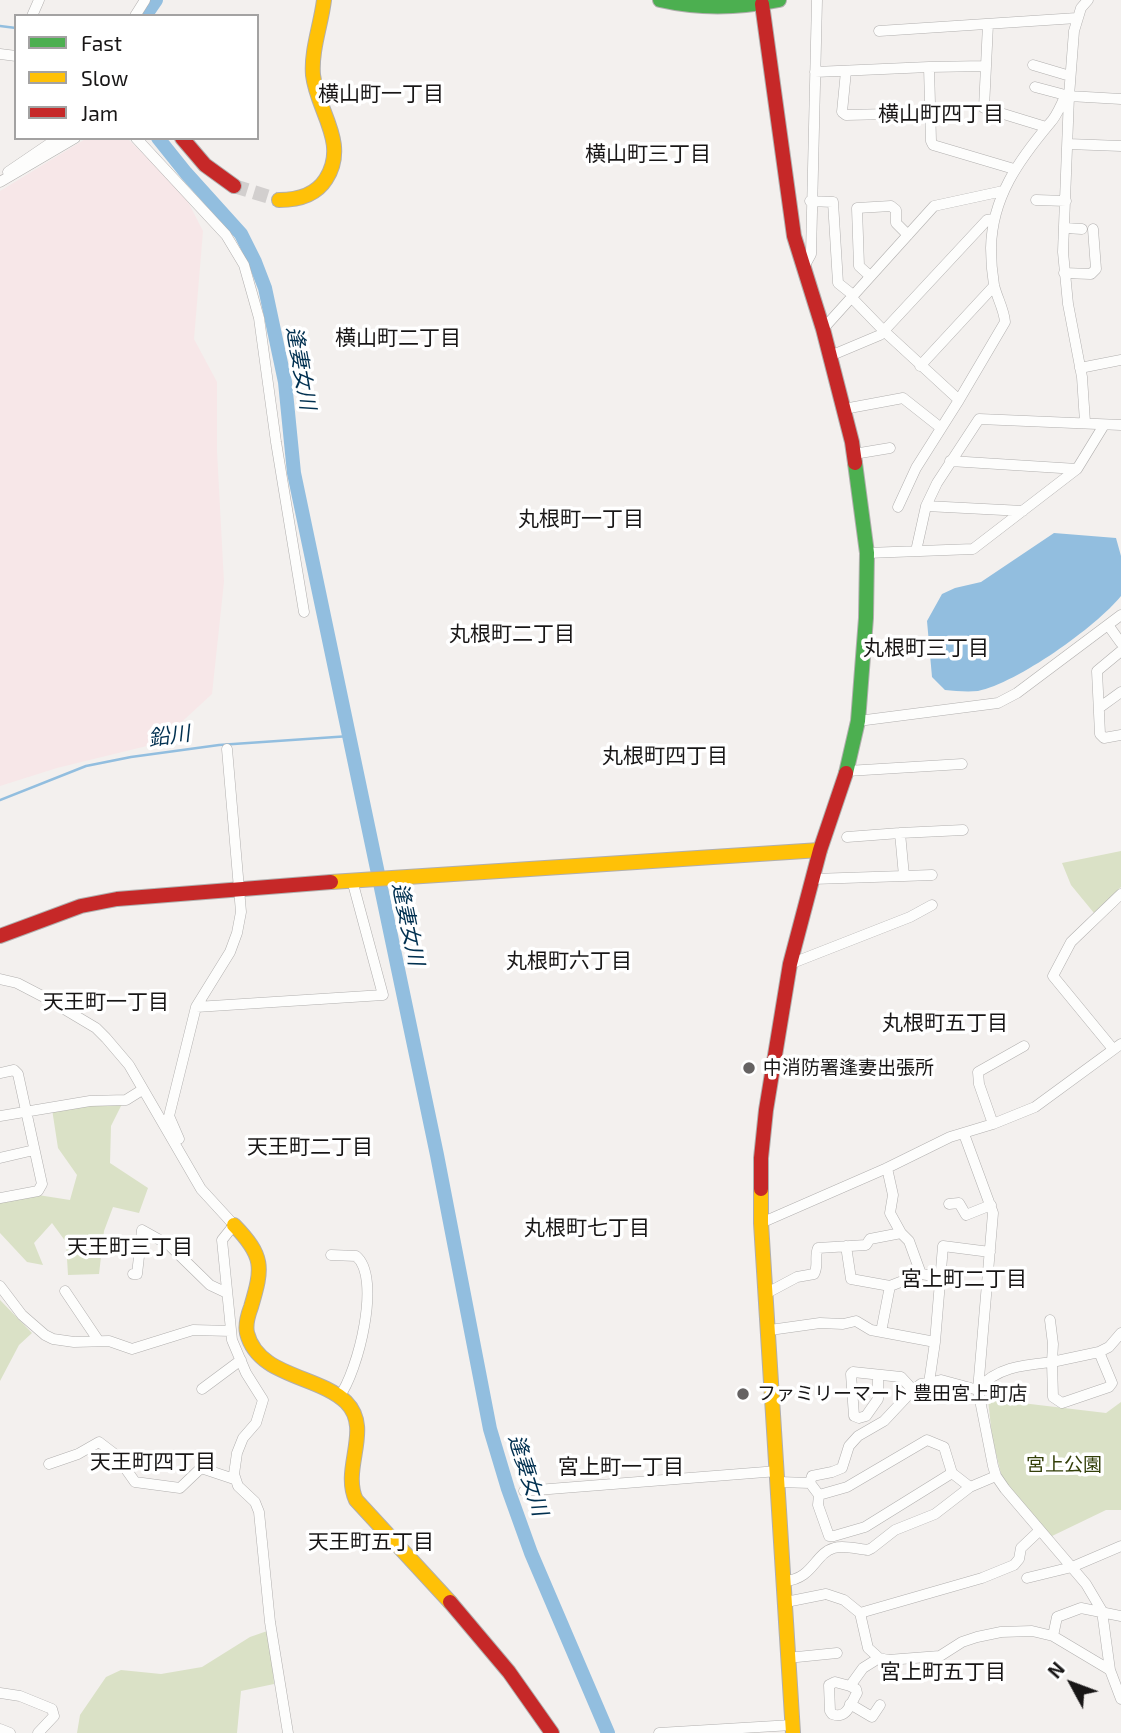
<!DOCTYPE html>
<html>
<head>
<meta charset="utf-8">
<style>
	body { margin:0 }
	#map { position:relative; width:1121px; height:1733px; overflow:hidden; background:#f3f0ee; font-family:"Exo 2",sans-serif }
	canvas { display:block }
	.legend { position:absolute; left:14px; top:14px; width:245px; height:126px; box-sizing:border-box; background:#fff; border:2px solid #a3a2a2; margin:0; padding:9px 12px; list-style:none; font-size:21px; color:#181616 }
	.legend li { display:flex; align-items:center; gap:14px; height:35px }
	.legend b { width:35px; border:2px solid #a3a2a2 }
	.north { position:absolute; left:1037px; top:1649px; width:70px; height:70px; -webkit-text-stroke:5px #fff; paint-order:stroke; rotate:311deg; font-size:19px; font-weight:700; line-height:28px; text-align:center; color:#181616 }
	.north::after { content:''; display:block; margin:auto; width:24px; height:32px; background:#181616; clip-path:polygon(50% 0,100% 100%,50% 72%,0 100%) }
</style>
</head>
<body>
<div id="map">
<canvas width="1121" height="1733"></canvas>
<ul class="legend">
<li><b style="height:9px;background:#4caf50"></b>Fast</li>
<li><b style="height:9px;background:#ffc107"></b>Slow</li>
<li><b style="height:9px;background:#c62828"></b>Jam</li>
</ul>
<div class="north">N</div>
</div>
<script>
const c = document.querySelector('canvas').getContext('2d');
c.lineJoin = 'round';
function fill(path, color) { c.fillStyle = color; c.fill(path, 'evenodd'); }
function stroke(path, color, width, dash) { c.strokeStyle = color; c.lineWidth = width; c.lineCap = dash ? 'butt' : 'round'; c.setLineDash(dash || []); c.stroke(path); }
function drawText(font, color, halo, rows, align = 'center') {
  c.font = font + ' "Exo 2","Noto Sans JP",sans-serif'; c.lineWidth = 7; c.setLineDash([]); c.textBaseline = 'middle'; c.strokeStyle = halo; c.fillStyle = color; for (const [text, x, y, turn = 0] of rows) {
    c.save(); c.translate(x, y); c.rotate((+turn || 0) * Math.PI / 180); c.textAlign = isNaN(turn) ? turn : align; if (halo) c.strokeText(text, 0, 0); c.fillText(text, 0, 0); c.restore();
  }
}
const industrial = new Path2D(`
	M87 138H127L184 194 203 231 194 339 217 382V451L224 582 212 694 159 743 57 768 0 786V191Z`);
const green = new Path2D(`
	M1121 851V887L1094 913 1071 885 1062 863Z
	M92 1102 122 1104 111 1126 110 1163 148 1188 139 1213 113 1207 104 1231 99 1274 68 1275 66 1242 52 1223 34 1243 43 1265 27 1262 0 1233V1203L38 1195 70 1200 77 1175 58 1148 52 1109Z
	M0 1300 32 1333 19 1345 0 1381Z
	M988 1399 1106 1413 1121 1402V1510H1106L1050 1537 1003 1482 992 1437Z
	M270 1630 274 1684 241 1691 237 1733H77L80 1715 106 1677 121 1670 161 1674 202 1667 250 1637Z`);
const water = new Path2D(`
	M1054 533 1116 538 1121 556V596C1096 627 1017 683 978 691 967 692 955 691 945 690L932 677 927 621 942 594 955 588 981 582Z`);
const stream = new Path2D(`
	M0 26 16 28
	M0 800 86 766 131 757 219 745 350 736`);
const river = new Path2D(`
	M145 16 156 0
	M158 138 186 173 241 234 255 262 265 288 285 382 294 473 437 1155 490 1429 508 1489 531 1553 608 1733`);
const secondaryTunnel = new Path2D(`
	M234 186 279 200`);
const street = new Path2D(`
	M32 16 39 0
	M135 16 145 0
	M988 24 984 108 1046 127
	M879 31 1077 18
	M0 54 16 56
	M1033 65 1070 76
	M929 67 985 66
	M846 71 842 112 846 115 930 113
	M815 72 929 67 931 141 933 145 1014 169
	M1035 87 1069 96 1121 99
	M136 138 226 235 244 265 259 318 276 442 304 612
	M1068 144 1121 146
	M8 172 58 138
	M0 182 75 138
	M1036 200 1066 201
	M810 201 833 202 838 283 853 295
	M1065 228 1082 229
	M805 265 811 254 817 0
	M1064 273 1091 274 1096 269 1093 229
	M870 276 859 266 857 208 891 206 896 210V223L908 235
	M851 297 884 331 959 400 1005 322C1004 309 997 298 994 285 992 273 991 260 991 248 992 197 1019 160 1050 123 1057 116 1061 104 1066 95
	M823 329 934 206 1003 191
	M830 356 880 335 987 220 993 219
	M920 366 994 286
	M1080 368 1121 360
	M844 409 903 398 941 428
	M1085 422 1082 377 1068 304 1063 252 1069 96 1074 31 1081 8 1088 0
	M854 454 890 448
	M950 461 1077 469
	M926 506 1023 511
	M898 507 916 468 959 400
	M916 551 926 506 937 483 979 419 1121 425
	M867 553 973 549 1077 469 1104 425
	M1108 625 1121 643
	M1121 651 1097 671 1100 734 1104 738 1121 735
	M1099 708 1121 692
	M858 721 998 703 1017 693 1121 615
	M847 771 962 764
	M847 837 900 833
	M904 876 932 875
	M813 879 904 876 900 833 963 830
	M790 964 910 917 932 905
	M0 979 17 983 44 997 96 1028 106 1038 129 1065 201 1189 234 1225 222 1240 232 1340 246 1373 263 1400 256 1423 243 1438 237 1453 234 1474 238 1486 255 1502 259 1512 270 1622 288 1733
	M196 1007 383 995 352 880
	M1113 1049 1053 976 1071 942 1121 894
	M0 1073 14 1070 18 1074 42 1184 38 1191 0 1198
	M0 1116 90 1101 126 1100 142 1090
	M993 1124 979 1084 978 1072 1024 1046
	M964 1134 993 1213 978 1390 993 1466 996 1476 1005 1489 1086 1584 1102 1611 1110 1670 1121 1699
	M179 1139 169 1116 196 1007 230 952 237 933 241 912 227 749
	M0 1158 34 1150
	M949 1204 959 1203 966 1215 991 1205
	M761 1223 887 1168 950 1137 993 1124 1035 1107 1121 1044
	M901 1233 909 1241 921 1274
	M846 1246 851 1279 890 1286
	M331 1255 356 1256C382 1277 358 1372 339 1397
	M133 1274H137L142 1230 169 1245 210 1285 227 1293
	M0 1286 22 1315 45 1335 53 1339 74 1342 109 1341 132 1349 193 1330 231 1331
	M65 1291 98 1340
	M767 1293 797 1277 814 1274C819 1266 814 1257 818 1248L866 1245 870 1239 901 1233 890 1213 893 1195 887 1168
	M1050 1320 1053 1344 1052 1362 1099 1352 1109 1347 1121 1333
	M770 1330 820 1323 843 1324 856 1321 871 1330 935 1342 929 1383 941 1380 978 1390
	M881 1332 890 1286 921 1274 940 1277
	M935 1342 943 1246 990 1252
	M878 1375V1399L866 1416 859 1418 854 1416 851 1374 853 1372 901 1377 913 1390 921 1384 929 1383
	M202 1389 241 1360
	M978 1389C997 1367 1024 1365 1052 1362L1053 1397 1062 1403 1109 1387 1112 1383 1099 1352
	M49 1464 78 1454 99 1442 116 1455 135 1482 180 1488 201 1468 234 1479
	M779 1482 810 1483 819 1495 818 1505 829 1536H834L865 1527 952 1473
	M810 1483 812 1476 832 1472 842 1468 849 1446 858 1436 884 1421 913 1390
	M524 1491 778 1471
	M819 1495 847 1487 927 1440 944 1447 952 1473 970 1487
	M1027 1578 1072 1567 1121 1546
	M785 1581C813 1579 815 1553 834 1548 844 1545 858 1549 868 1550L872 1548 895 1530 935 1514 970 1487 996 1476
	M786 1602 826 1594 844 1600 860 1613 868 1648 879 1658 888 1660 940 1656 962 1642 977 1637 1001 1632 1032 1631 1053 1636 1110 1670
	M860 1613 982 1578 1014 1565 1019 1559 1021 1548 1039 1531
	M1053 1636 1057 1617 1081 1608 1121 1616
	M787 1658 837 1653
	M850 1686 856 1689 857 1693C850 1704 847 1720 832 1714L830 1711 829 1685 835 1682 850 1686 863 1668 879 1658
	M0 1693 20 1696 52 1709 54 1716 38 1733
	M850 1704 872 1717 880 1705
	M0 1729 10 1733
	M659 1733 792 1725`);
const fast = new Path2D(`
	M660 0C699 9 740 8 779 0
	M846 773 858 721 866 618 867 553 855 463`);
const slow = new Path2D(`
	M279 200C297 200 316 195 326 179 349 143 317 111 313 75 311 50 321 25 324 0
	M331 882 820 850
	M761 1189V1223L793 1733
	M234 1225C264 1256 263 1267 251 1307 248 1315 245 1324 247 1333 258 1377 318 1375 346 1402 373 1429 341 1468 356 1500L450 1602`);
const jam = new Path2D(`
	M762 4 794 236 823 329 852 442 855 463
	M182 138 205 165 234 186
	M0 936 81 906 117 899 331 882
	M761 1189V1158L766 1110 790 964 820 850 846 773
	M450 1602 509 1672 552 1733`);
const markers = [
	[749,1068,7,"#656262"],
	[743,1394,7,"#656262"]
];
const poiNames = [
	["中消防署逢妻出張所",763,1068],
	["ファミリーマート 豊田宮上町店",757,1394]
];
const parkNames = [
	["宮上公園",1064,1465]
];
const neighbourhoodNames = [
	["横山町一丁目",381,94],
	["横山町四丁目",941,114],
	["横山町三丁目",648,154],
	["横山町二丁目",398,338],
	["丸根町一丁目",581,519],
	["丸根町二丁目",512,634],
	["丸根町三丁目",926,648],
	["丸根町四丁目",665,756],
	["丸根町六丁目",569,961],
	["天王町一丁目",106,1002],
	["丸根町五丁目",945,1023],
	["天王町二丁目",310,1147],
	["丸根町七丁目",587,1228],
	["天王町三丁目",130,1247],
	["宮上町二丁目",964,1279],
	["天王町四丁目",153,1462],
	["宮上町一丁目",621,1467],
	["天王町五丁目",371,1542],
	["宮上町五丁目",943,1672]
];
const waterNames = [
	["逢妻女川",301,368,80],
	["鉛川",169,736,-8],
	["逢妻女川",408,924,78],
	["逢妻女川",528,1475,72]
];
fill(industrial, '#f7e7e8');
fill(green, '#dae1c6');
fill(water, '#92bedf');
stroke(stream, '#92bedf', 2.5);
stroke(river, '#92bedf', 14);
stroke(secondaryTunnel, '#d2cfce', 14, [14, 7]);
stroke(street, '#b1afae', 11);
stroke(fast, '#b1afae', 16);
stroke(slow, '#b1afae', 16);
stroke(jam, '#b1afae', 16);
stroke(street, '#fdfdfc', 10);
stroke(fast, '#4caf50', 14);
stroke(slow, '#ffc107', 14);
stroke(jam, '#c62828', 14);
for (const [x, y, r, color] of markers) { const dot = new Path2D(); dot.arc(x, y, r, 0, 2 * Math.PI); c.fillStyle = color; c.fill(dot); stroke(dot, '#fff', 2.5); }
drawText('19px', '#181616', '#fff', poiNames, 'left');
drawText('19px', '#333f09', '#fff', parkNames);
drawText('21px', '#181616', '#fff', neighbourhoodNames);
drawText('italic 21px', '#003050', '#fff', waterNames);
</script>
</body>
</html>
